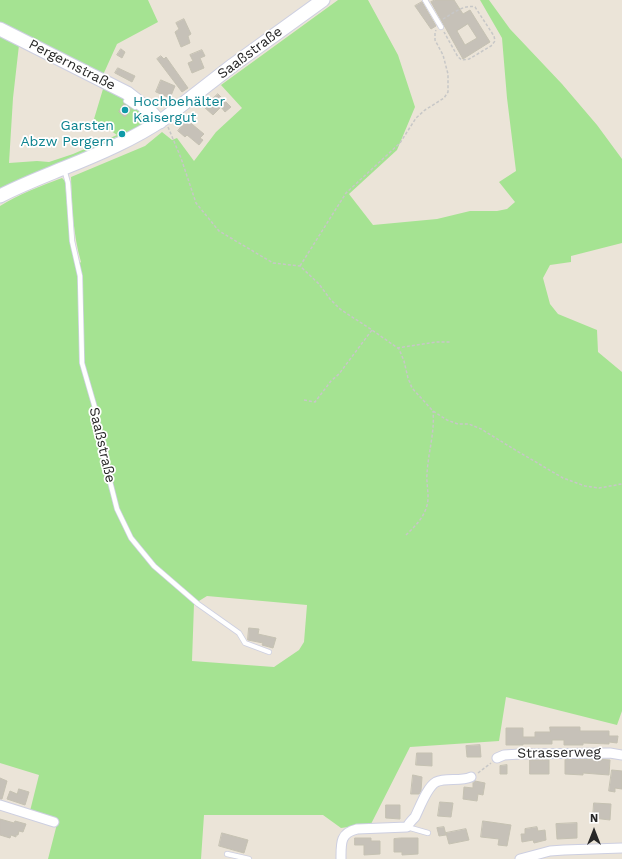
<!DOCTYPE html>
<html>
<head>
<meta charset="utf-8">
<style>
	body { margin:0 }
	#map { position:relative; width:622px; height:859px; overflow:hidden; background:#ebe4d8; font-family:"Work Sans",sans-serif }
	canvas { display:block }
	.north { position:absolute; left:574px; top:811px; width:40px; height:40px; -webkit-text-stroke:3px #fff; paint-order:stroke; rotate:0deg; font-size:11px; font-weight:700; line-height:16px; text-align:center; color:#272727 }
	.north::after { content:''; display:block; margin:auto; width:14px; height:18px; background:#272727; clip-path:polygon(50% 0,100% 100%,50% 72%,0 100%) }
</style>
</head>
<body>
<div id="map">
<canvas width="622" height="859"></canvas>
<div class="north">N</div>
</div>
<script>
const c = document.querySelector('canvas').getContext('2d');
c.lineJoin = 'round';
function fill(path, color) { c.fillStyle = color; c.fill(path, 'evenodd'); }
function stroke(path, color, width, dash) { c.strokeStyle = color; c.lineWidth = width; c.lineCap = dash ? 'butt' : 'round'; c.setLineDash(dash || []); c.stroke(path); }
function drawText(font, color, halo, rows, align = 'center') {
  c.font = font + ' "Work Sans",sans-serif'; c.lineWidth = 3.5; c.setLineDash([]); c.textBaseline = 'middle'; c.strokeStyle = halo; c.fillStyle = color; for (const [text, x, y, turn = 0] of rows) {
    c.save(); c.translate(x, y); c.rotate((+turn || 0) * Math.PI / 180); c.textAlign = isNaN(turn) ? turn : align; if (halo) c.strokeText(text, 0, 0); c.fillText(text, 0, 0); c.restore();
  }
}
const green = new Path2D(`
	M0 0H148L158 22 117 44 103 75 0 22Z
	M338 0H368L398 55 415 107 397 150 349 194 373 225 437 219 470 211H497L507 209 515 202 499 182 516 171 507 98 502 38 480 0H489L510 29 562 84 597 125 622 159V243L571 256V262L550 265 543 278 550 304 558 314 597 330 598 352 622 372V711L617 725 506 697 499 741 410 747 371 824 341 828 323 815H204L201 859H48L58 820 30 811 39 775 0 763V206C19 194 41 186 62 178L65 181 70 244 76 266 81 262C73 234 72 206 71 177L145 146 162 132 172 140 177 138 194 161 216 132 242 108 221 85ZM207 596 307 605 304 642 299 650 274 667 192 661 194 604Z
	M0 32 111 88 142 112 147 122 138 128 100 144 99 147 0 191ZM19 45 69 70 103 89 94 119 117 135 73 154 49 162 37 161 9 163 13 98Z`);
const building = new Path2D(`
	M435 0H454L463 14 470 10 490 42 463 59 431 2ZM468 24 477 38 465 45 457 31Z
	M422 2 436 26 431 29 415 6Z
	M184 19 191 34 188 36 190 43 181 47 175 32 179 29 176 23Z
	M121 49 125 52 122 58 117 55Z
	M202 50 205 56 200 58 204 68 192 73 188 63 193 61 190 55Z
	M161 56 164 59 166 57 188 88 182 92 157 59Z
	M118 68 135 76 132 82 115 73Z
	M161 80 175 86 170 98 156 92Z
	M218 94 231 107 225 112 221 107 213 115 204 107Z
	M124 104 131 109 125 117 119 112Z
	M187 120 204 134 200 138 203 140 199 145 187 135 185 137 178 131Z
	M249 628 259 629 258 634 276 638 273 648 262 645 263 643 248 640Z
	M550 727H580V731H609V736H618L617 743 609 742V744L583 743V745H564V740H552V744H523V745H506V728H523V737H535V732H550Z
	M480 745 481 757H467L466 746Z
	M417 753H432V766L416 765Z
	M594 759 610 760 609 775 583 773V775L565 774V760Z
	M530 760H549V774H530Z
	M507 765V774H500V766Z
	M612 770 622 771V789L615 788V792L609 791Z
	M413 775 422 777 421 791 419 794H411Z
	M0 778 7 781 2 799H0Z
	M475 781 485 783 483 795 478 794 477 801 463 799 464 787 473 788V783Z
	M19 789 29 792 25 805 7 799 10 791 17 794Z
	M440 802 453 803 451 817 438 816Z
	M594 803 611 804 610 820 593 818Z
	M386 805H400V819L386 818Z
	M0 819 14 823 15 821 26 824 23 832 19 831 18 835H16V837L11 835 10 838 0 835Z
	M483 821 511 825 507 846 498 845 499 839 481 837Z
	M577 823V838L557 839 556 824Z
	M444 827 446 835 439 836 437 828Z
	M537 827 538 831 545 830 546 840 534 843 533 840 522 842 521 834H525V829Z
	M466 829 469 840 449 844 446 833Z
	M222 833 248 840 244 853 219 846Z
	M355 838H371V841H380V854L364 855V845H355Z
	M401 838H418V854L402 855V852H394V839Z`);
const path = new Path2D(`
	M443 19C452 14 464 4 475 7L494 36 495 41 491 46 469 59 462 60 458 57 444 32
	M168 127 181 158 196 203 219 231 273 263 300 266 319 284 330 299 340 309 372 330 399 349 404 361 408 378 412 388 433 411 447 420 458 424H469L481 429 517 451 563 478 585 486 599 488 622 484
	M300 266 346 193 400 143 416 118 425 110 444 98 448 92V74L443 55 435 40V32L436 30
	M397 348 437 342H450
	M304 400 315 402 331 381 339 374 372 330
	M406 535C413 528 421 521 425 511 431 499 426 486 427 474 428 453 435 432 433 411
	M478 773 491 763`);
const lane = new Path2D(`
	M425 0 441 27
	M126 101 135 107
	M64 169 68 183 72 241 80 276 82 363 95 408 103 454 117 509 131 538 154 566 198 604 239 633 245 643 269 652
	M407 827 428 833
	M227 854 249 859`);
const street = new Path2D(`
	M497 758 504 755 520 754 610 753 622 755
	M0 805 54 822
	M341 859C341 843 340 833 357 829L407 827C409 823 412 820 415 817 420 807 427 787 436 782 446 777 460 782 471 777
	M520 859 550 851 564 850 622 848`);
const secondary = new Path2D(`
	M0 29 127 93 149 110 160 122
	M0 196C21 185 42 177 64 168 99 154 134 139 165 118L233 65 323 0`);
const markers = [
	[125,110,4,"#0f9aa8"],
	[122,134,4,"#0f9aa8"]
];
const streetNames = [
	["Saaßstraße",250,53,-37],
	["Pergernstraße",72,65,27],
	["Saaßstraße",102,445,77],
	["Strasserweg",559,753,-1]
];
const cultureNames = [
	["Hochbehälter",133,102],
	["Kaisergut",133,118],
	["Garsten",114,126,"right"],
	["Abzw Pergern",114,142,"right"]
];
fill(green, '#a5e392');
fill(building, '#c6c1b8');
stroke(building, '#c5c1b2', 1);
stroke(lane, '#cdcfe1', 6);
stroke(street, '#cdcfe1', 11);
stroke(secondary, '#cdcfe1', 15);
stroke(path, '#c7c7c7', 1.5, [3, 2]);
stroke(lane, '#fff', 4.5);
stroke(street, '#fff', 9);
stroke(secondary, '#fff', 13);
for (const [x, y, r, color] of markers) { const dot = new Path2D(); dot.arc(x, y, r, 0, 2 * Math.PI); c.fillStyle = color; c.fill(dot); stroke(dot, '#fff', 1.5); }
drawText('14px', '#272727', '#fff', streetNames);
drawText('14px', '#0d838f', '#fff', cultureNames, 'left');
</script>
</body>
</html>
